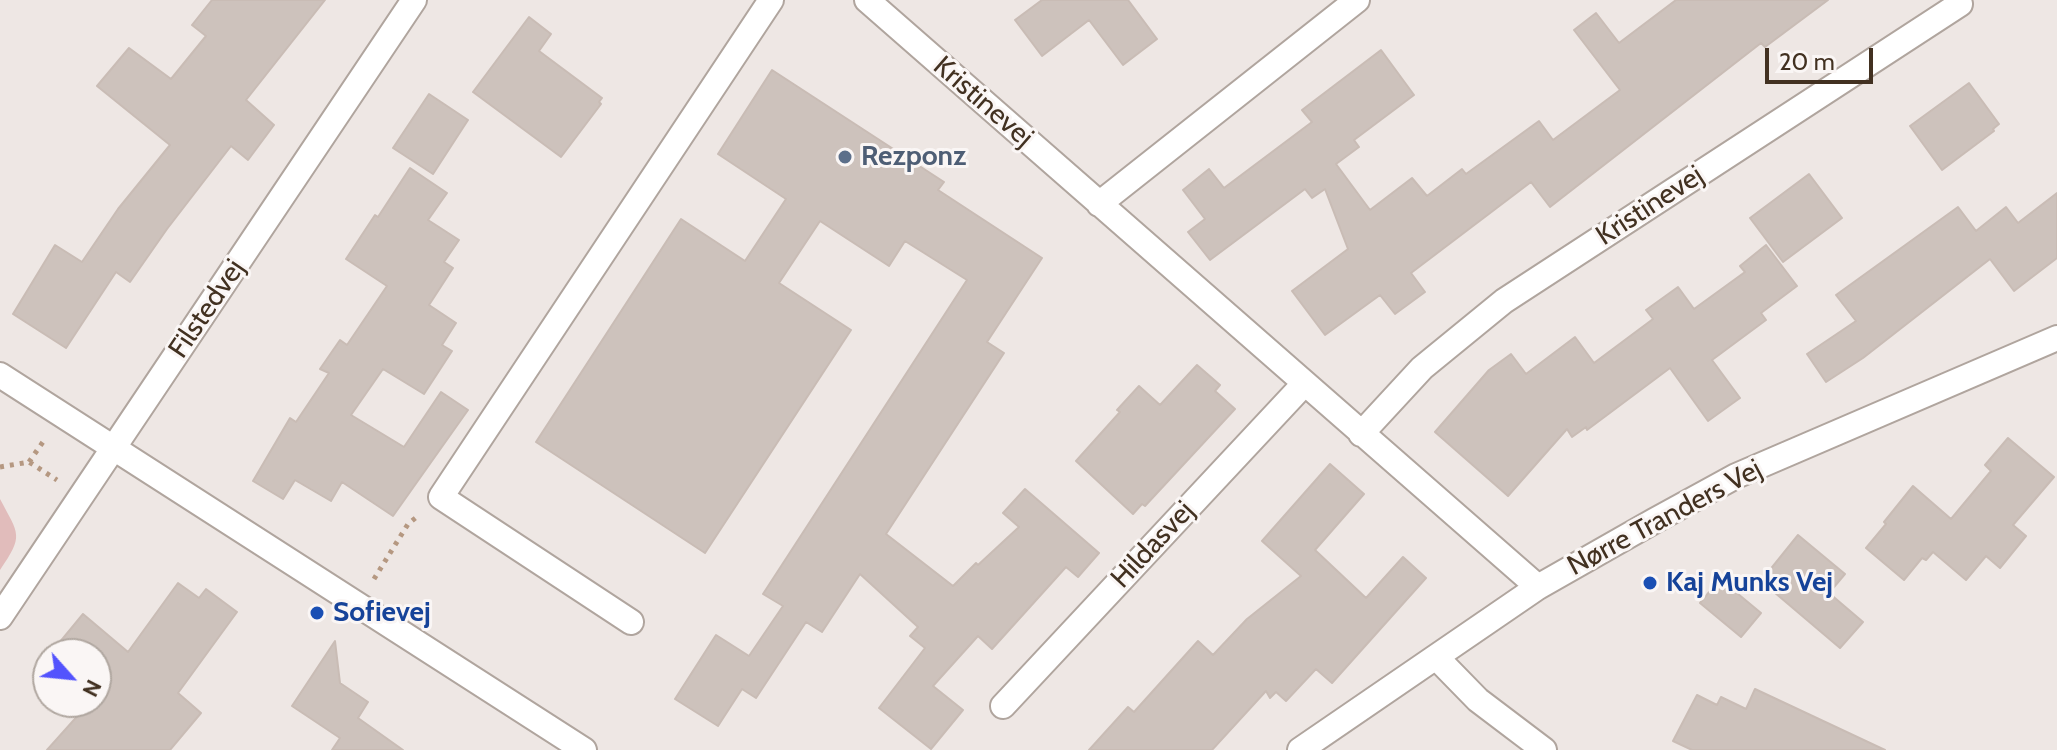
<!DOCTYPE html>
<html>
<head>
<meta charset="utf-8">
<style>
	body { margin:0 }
	#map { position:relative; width:2057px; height:750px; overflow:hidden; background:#eee7e4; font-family:Cabin,sans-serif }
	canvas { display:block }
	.north { position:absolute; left:32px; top:638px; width:80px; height:80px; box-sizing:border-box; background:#faf6f5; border:2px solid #b0a7a0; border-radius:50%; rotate:117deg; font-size:22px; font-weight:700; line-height:32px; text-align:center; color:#423121 }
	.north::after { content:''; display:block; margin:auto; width:28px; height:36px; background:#5353fd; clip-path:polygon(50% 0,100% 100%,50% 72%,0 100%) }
	.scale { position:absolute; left:1765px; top:48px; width:108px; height:36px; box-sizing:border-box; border:4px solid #423121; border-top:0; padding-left:10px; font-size:24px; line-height:28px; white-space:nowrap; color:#423121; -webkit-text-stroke:6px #faf6f5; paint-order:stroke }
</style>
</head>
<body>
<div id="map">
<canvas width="2057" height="750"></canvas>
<div class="north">N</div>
<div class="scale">20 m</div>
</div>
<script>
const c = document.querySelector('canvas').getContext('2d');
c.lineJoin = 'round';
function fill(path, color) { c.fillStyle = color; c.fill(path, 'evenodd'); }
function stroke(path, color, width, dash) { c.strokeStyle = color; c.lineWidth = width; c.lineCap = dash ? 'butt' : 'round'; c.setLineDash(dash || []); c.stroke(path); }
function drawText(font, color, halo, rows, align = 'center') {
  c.font = font + ' Cabin,sans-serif'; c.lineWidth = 6; c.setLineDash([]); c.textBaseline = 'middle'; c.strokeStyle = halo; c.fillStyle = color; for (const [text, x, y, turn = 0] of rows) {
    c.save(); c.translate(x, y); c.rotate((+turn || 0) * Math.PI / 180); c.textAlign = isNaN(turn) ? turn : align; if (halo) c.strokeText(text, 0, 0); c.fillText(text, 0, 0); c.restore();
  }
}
const green = new Path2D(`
	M0 499C19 535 24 535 0 570Z`);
const building = new Path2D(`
	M212 0H325L246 100 274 125 248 160 231 146 167 229 130 282 116 272 66 348 13 314 55 245 82 262 118 209 170 145 97 86 129 48 171 79 206 36 192 25Z
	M1042 0H1128L1157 39 1123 65 1089 20 1042 56 1015 20Z
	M1676 0H1828L1765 47 1761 43 1550 207 1531 182 1411 273 1425 292 1395 314 1380 295 1325 335 1292 291 1348 249 1325 189 1312 198 1305 189 1210 260 1188 232 1205 219 1183 190 1209 169 1224 188 1312 122 1302 110 1381 50 1414 95 1354 140 1359 147 1336 164 1370 210 1412 178 1427 196 1462 169 1466 174 1539 121 1553 140 1620 90 1574 30 1596 13 1619 43Z
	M529 17 551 34 539 51 602 98 599 102 601 104 561 157 473 92Z
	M772 70 944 182 938 190 1042 258 987 342 1004 353 886 534 953 586 976 563 978 565 1019 527 1003 513 1025 489 1099 553 1078 577 1066 567 992 649 978 636 933 686 963 710 931 749 879 708 925 648 910 636 918 627 860 574 822 632 806 622 756 698 742 689 718 726 675 699 716 635 749 656 783 606 763 594 967 280 905 241 889 266 820 221 779 283 851 330 705 553 536 442 681 219 745 261 786 199 718 154Z
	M1969 83 1999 124 1993 129 1994 131 1942 170 1910 126Z
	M429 94 468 120 433 174 393 148Z
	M410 168 447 193 428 220 459 240 444 262 453 268 429 305 456 323 442 345 452 351 424 394 383 369 351 415 404 447 441 392 468 410 393 516 342 482 331 501 295 480 283 499 253 481 290 418 296 422 329 373 320 369 340 340 347 345 387 286 346 259 375 215 378 217Z
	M1809 174 1842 218 1783 262 1750 218Z
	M2057 193V258L2014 291 1990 259 1863 358 1826 382 1807 354 1856 321 1836 295 1958 207 1976 231 2006 207 2018 223Z
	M1766 245 1797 286 1761 313 1766 320 1712 360 1740 398 1708 421 1670 368 1587 430 1586 427 1572 437 1567 429 1508 496 1435 432 1489 370 1511 354 1526 374 1575 337 1594 363 1653 319 1646 310 1678 287 1694 309 1745 272 1740 266Z
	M1197 365 1220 385 1215 391 1235 409 1145 506 1142 504 1133 514 1076 461 1120 412 1117 410 1139 386 1160 405Z
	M2008 438 2054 477 2013 525 2026 536 2000 568 1986 556 1966 580 1933 552 1926 560 1922 558 1904 580 1866 548 1886 524 1884 522 1913 486 1951 519 1991 471 1985 465Z
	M1330 464 1364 494 1315 550 1366 598 1403 557 1426 578 1332 683 1316 669 1286 701 1276 692 1270 698 1266 691 1212 750H1089L1128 707 1134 712 1198 641 1213 655 1247 619 1301 576 1262 541Z
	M1798 535 1845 574 1829 593 1863 622 1840 648 1761 581Z
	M1720 579 1761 613 1741 637 1700 603Z
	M178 583 199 598 206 589 237 612 178 693 201 713 170 750H47L90 702H96V654H50L83 614 128 652Z
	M335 641 340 683 368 702 358 718 403 750H332L340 738 292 706Z
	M1755 689 1885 750H1692L1673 741 1697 695 1717 705 1721 697 1746 709Z`);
const path = new Path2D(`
	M29 462 45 439
	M0 467 29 462 57 480
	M374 579 408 524 418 516`);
const minor = new Path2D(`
	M867 0 1538 587
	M1099 204 1357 0
	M0 375 584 750
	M1361 434 1422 368 1504 301 1960 4
	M0 617 414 0
	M631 622 441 497 771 0
	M1436 657 1478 700 1544 750
	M1003 706 1304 384
	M1300 750 1538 587 1654 521 1736 476 2057 338`);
const markers = [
	[845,157,8,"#5c6f8a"],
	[1650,583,8,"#1a4fb4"],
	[317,613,8,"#1a4fb4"]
];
const streetNames = [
	["Kristinevej",983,102,41],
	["Kristinevej",1650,206,-33],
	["Filstedvej",207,309,-56],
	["Nørre Tranders Vej",1665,518,-28],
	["Hildasvej",1153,545,-47]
];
const serviceNames = [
	["Rezponz",861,157]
];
const transitNames = [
	["Kaj Munks Vej",1666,583],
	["Sofievej",333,613]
];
fill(green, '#e1bcbb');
fill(building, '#cdc2bc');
stroke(building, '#c9bcb5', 2);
stroke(minor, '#b0a59e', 28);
stroke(path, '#b59881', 5, [4, 6]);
stroke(minor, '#fff', 24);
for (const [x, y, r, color] of markers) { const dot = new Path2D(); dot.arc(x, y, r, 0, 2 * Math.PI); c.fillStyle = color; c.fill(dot); stroke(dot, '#faf6f5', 3); }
drawText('28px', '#423121', '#faf6f5', streetNames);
drawText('bold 28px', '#4e5e75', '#faf6f5', serviceNames, 'left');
drawText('bold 28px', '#164399', '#faf6f5', transitNames, 'left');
</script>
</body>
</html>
